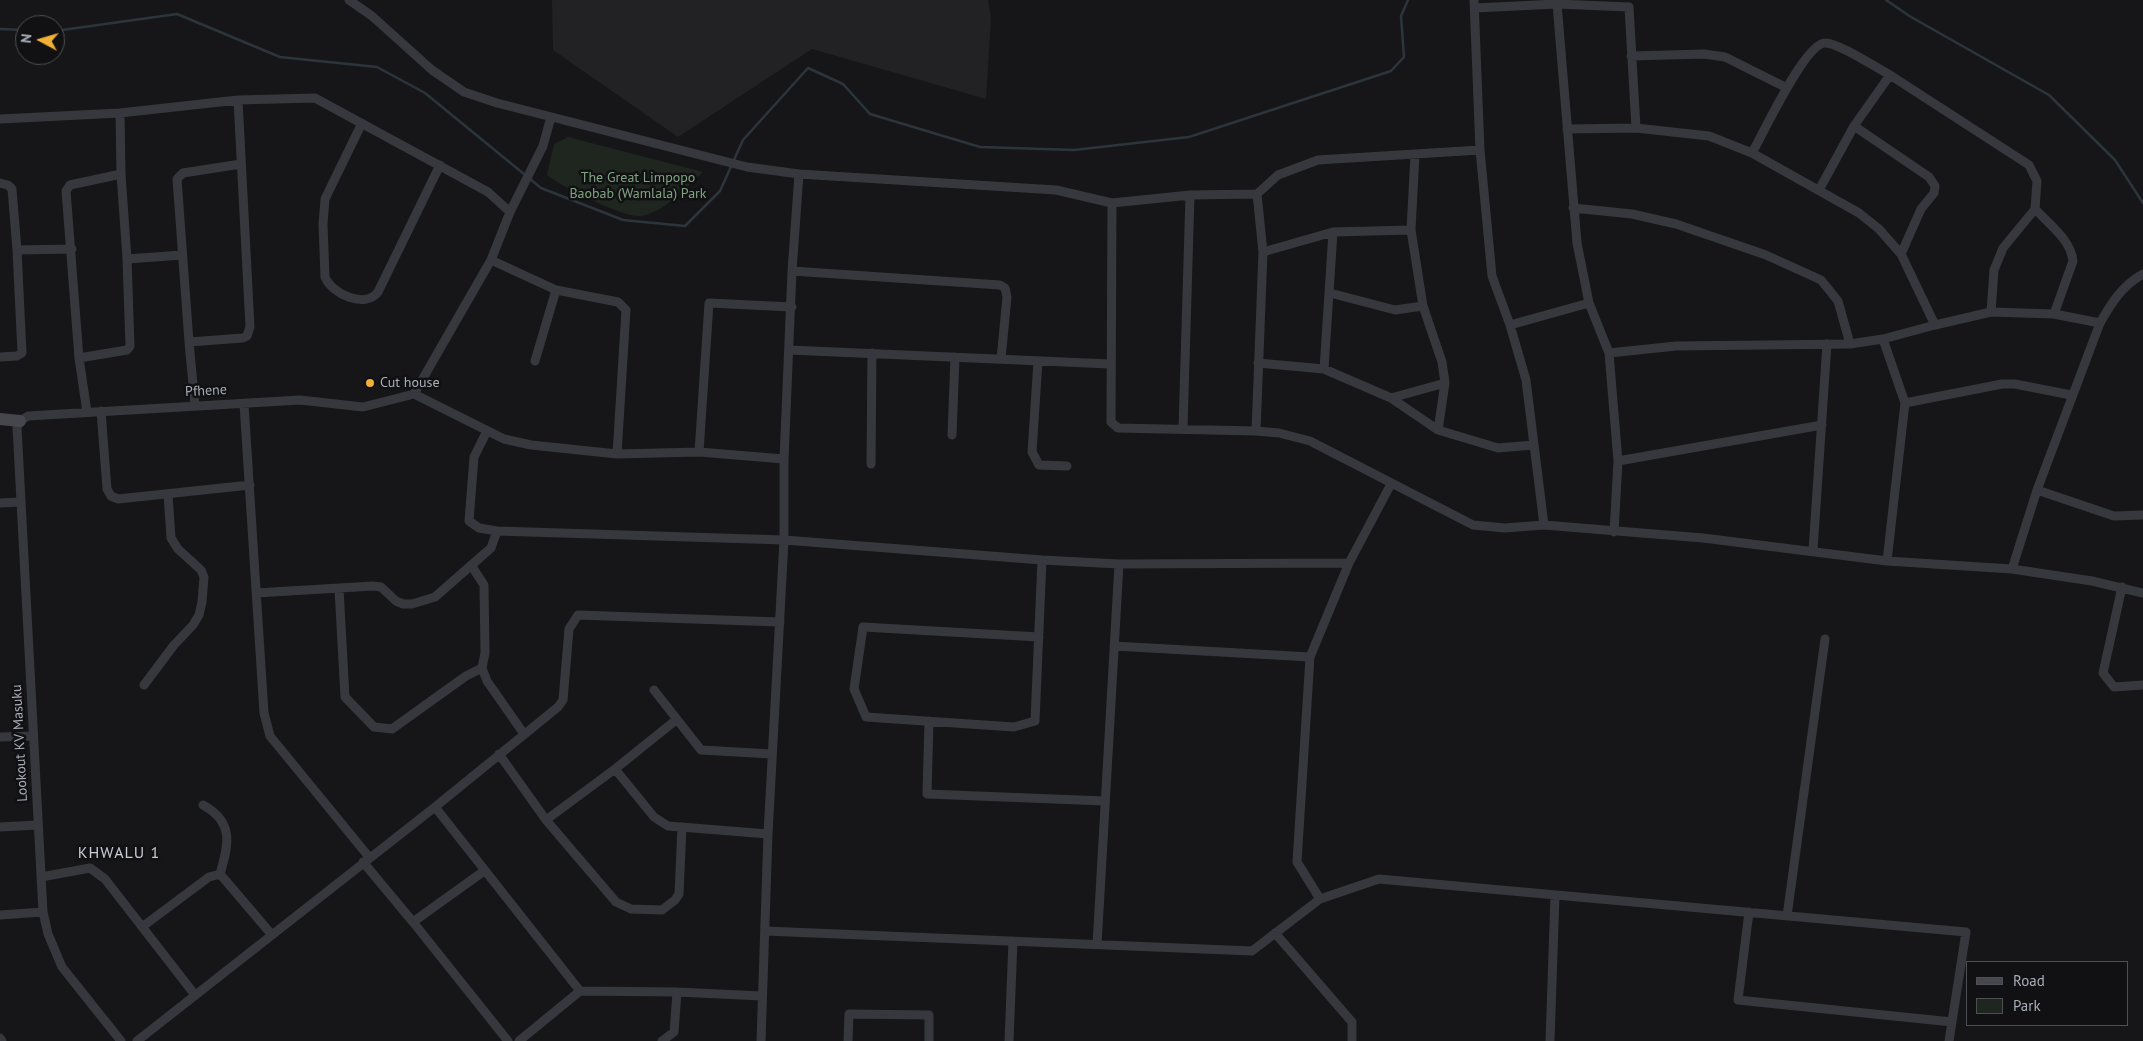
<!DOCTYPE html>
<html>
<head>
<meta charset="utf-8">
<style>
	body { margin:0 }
	#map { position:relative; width:2143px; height:1041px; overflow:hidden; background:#161618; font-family:"PT Sans",sans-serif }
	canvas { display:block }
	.legend { position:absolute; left:1966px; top:961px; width:162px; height:65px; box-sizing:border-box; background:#111113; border:1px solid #4d4f55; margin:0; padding:6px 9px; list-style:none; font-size:15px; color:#a8adb8 }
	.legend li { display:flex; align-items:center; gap:10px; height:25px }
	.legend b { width:25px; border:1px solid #4d4f55 }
	.north { position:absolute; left:15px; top:15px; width:50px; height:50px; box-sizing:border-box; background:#111113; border:1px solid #4d4f55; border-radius:50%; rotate:276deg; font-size:14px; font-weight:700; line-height:20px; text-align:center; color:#a8adb8 }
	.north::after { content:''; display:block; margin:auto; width:18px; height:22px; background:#f2b134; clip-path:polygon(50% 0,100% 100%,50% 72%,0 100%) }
</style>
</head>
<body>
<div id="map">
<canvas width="2143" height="1041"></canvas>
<ul class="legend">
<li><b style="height:6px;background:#45474d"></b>Road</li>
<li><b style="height:14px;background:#1e261f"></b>Park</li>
</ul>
<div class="north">N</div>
</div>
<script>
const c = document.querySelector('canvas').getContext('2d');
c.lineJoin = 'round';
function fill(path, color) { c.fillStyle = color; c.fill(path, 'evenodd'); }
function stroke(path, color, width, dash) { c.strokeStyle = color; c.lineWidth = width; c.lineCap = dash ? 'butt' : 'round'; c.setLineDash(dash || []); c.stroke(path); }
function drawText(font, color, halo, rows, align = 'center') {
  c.font = font + ' "PT Sans",sans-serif'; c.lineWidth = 5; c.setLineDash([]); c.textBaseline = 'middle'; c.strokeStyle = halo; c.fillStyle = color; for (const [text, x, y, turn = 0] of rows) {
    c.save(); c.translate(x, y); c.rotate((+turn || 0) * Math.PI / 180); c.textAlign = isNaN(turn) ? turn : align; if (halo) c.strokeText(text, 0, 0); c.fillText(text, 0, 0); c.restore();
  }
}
const built = new Path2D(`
	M552 0H988L991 18 986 99 812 49 678 137 553 50Z`);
const green = new Path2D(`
	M568 137 703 172C686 187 664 213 641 216 626 219 560 186 547 175L554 144Z`);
const stream = new Path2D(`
	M1886 0 1911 17 2049 95 2115 160 2143 203
	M0 29 25 30
	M55 31 177 14 280 57 377 67 425 93 541 188 623 220 685 226 720 191 743 140 808 68 843 84 870 114 980 147 1074 150 1189 137 1391 71 1404 57 1401 16 1408 0`);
const street = new Path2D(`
	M349 0 372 16 432 70 464 92 497 103 747 167 799 174 1056 190 1112 203
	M1474 0 1480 150 1492 276 1510 325 1526 380 1544 525
	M1557 4 1577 243 1589 303 1609 353 1618 461 1614 532
	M1475 8 1557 4 1629 7 1636 128
	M1631 56 1704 54 1725 57 1787 88
	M0 119 120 113 238 100 315 98 488 192 510 212
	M361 125 325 199 323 224 325 277C332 294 365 309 378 292L440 165
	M1854 126 1929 177 1935 186 1934 193 1921 209 1901 254
	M1567 129 1636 128 1709 136 1752 153 1859 213 1879 229 1901 254 1935 325 1991 312 2054 314 2100 323
	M1480 150 1318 160 1278 175 1257 194 1190 195 1112 203 1111 422 1118 428 1256 431 1279 433 1310 441 1473 525 1505 528 1544 525 1703 538 1887 561 2012 569 2092 581 2143 593
	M1752 153C1763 134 1805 43 1825 43 1837 42 1877 68 1890 75
	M1415 154 1411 230 1423 306 1442 362 1445 383 1438 430
	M0 183 8 185 12 189 17 250 72 249
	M1819 190 1854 126 1890 75 2029 165 2037 181 2035 209 2003 248 1994 270 1991 312
	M1573 208 1632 214 1676 224 1766 255 1821 280 1838 301 1850 344 1676 346 1609 353
	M2035 209C2049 224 2071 240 2073 261L2054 314
	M1263 252 1333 232 1411 230
	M127 259 182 255
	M491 260 556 290 618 302 626 310 617 454
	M792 271 1000 285 1005 288 1007 297 1001 359
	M1330 293 1395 310 1423 306
	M1510 325 1589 303
	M1883 339 1935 325
	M189 342 177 179 183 173 241 164
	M1850 344 1883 339 1905 403 1887 561
	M789 350 1110 364
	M0 357 17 356 22 353 17 250
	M79 358 127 350 130 346 127 259 121 174
	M535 361 556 290
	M1038 361 1032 452 1039 465 1067 466
	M1258 363 1324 369 1391 398 1438 430 1498 448 1534 445
	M1324 369 1333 232
	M414 394 504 439 531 445 617 454 699 452 784 459
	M414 394 491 260 510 212 543 146 551 117
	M1391 398 1445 383
	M1905 403 2002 384H2015L2071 395
	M244 404 264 713 270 736 369 857
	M195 406 189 342 243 338 247 336 250 327 238 100
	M101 411 107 489 111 496 118 499 250 485
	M87 412 79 358 66 191 70 185 121 174 120 113
	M1183 428 1190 195
	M487 431 474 457 469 521 479 528 497 531 784 540 1042 560 1119 564 1349 563 1391 484
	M1256 431 1263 252 1257 194
	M952 435 955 357
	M699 452 709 303 792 307
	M1618 461 1822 425
	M871 464 872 353
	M2037 490 2114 516 2143 515
	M0 503 21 502
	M1813 550 1827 344
	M471 565 484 585 485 653 482 668 487 681 524 734
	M2012 569 2037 490 2100 323C2112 302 2122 286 2143 274
	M2122 587 2103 673 2114 687 2143 685
	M339 589 345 697 374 727 392 729 466 676 482 668
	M256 593 373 586 381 587 396 601 403 604H412L435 597 491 548 497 531
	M1039 637 863 627 854 689 866 717 1014 727 1035 721 1042 560
	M1114 646 1310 657 1297 862 1320 899
	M1310 657 1349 563
	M144 685 174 645 193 625 199 615 202 602 204 577 201 570 178 549 171 538 168 494
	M654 690 701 750 772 754
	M929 721 927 794 1105 801
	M0 737 33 736
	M499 754 546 820 615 769 676 720
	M615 769 654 817 668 826 768 834
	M203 805C234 822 229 844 220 874
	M435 807 580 991 677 992 762 996
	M546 820 616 902 631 909 662 910 675 900 679 894 682 827
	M0 827 38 825
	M363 862 413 922
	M484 871 413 922 508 1041
	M41 877 90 868 105 879 195 995
	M1749 912 1738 1000 1952 1022
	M0 915 43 912
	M1787 916 1825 639
	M142 927 209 877 220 874 272 935
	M765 931 1252 951 1320 899 1379 879 1966 932 1949 1041
	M1275 933 1352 1022V1041
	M1097 945 1119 564
	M0 1038 2 1041
	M121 1041 62 967 48 934 43 912 17 427 20 421 28 416 300 400 363 407 414 394
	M137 1041 435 807 558 707 563 700 569 629 578 615 780 622
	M519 1041 580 991
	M662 1041 674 1032 677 992
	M761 1041 768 834 784 540V459L792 271 799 174
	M848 1041 849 1014 929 1015V1041
	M1009 1041 1013 941
	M1550 1041 1555 895`);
const secondary = new Path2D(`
	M0 419 20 421`);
const markers = [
	[370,383,5,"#f2b134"]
];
const parkNames = [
	["The Great Limpopo",638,178],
	["Baobab (Wamlala) Park",638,194]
];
const poiNames = [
	["Cut house",380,383]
];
const streetNames = [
	["Pfhene",206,391,-3],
	["Lookout KV Masuku",20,743,-93]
];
const quarterNames = [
	["KHWALU 1",119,853]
];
fill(built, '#222225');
fill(green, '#1e261f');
stroke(stream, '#2c353c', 2.5);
stroke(street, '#37383d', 9);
stroke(secondary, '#45474d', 12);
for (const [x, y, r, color] of markers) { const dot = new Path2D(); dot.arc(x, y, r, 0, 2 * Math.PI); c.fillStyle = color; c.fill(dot); stroke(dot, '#111113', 2); }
drawText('14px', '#7fa381', '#111113', parkNames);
drawText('14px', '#a8adb8', '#111113', poiNames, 'left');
drawText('14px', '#a8adb8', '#111113', streetNames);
c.letterSpacing = '1px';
drawText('16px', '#c9ccd4', '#111113', quarterNames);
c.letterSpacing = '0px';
</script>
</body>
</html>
